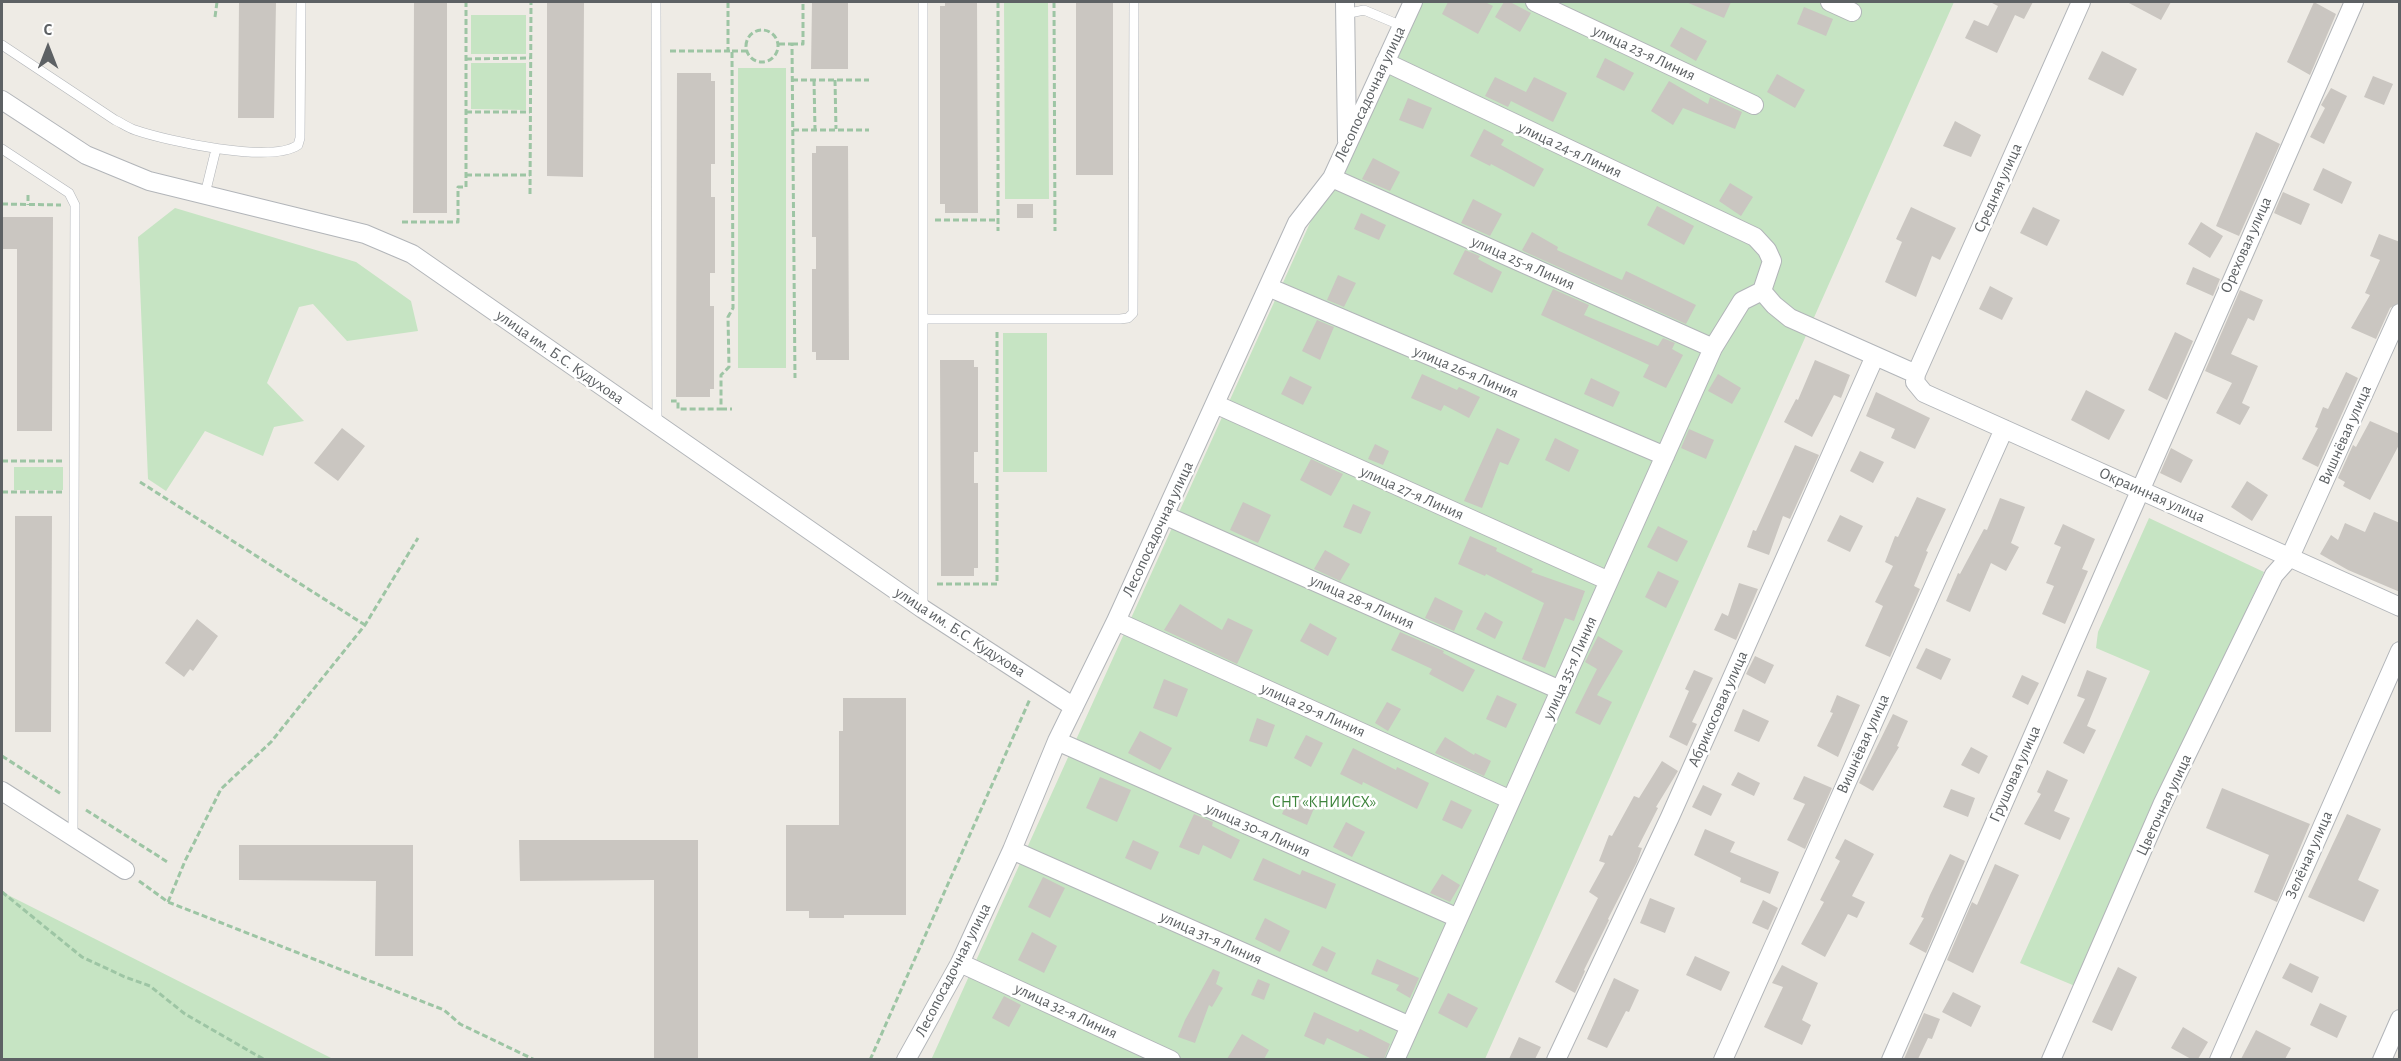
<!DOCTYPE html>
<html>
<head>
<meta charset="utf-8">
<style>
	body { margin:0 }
	#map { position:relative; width:2401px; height:1061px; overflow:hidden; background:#eeebe5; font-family:"Alegreya Sans",sans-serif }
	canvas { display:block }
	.frame { position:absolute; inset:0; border:3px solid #5d6164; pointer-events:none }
	.north { position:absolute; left:18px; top:18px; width:60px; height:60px; -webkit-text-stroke:4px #fff; paint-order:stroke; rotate:0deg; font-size:16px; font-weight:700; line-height:24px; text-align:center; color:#5d6164 }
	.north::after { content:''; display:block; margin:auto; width:21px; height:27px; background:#5d6164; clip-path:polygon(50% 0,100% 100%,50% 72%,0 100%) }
</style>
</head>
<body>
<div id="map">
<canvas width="2401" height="1061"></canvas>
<div class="frame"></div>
<div class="north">С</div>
</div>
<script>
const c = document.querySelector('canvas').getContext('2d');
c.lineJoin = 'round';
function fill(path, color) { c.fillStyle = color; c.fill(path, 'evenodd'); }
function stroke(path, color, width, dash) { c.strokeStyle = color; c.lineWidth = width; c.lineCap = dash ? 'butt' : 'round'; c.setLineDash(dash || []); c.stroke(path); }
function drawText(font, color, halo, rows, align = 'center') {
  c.font = font + ' "Alegreya Sans",sans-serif'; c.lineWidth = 5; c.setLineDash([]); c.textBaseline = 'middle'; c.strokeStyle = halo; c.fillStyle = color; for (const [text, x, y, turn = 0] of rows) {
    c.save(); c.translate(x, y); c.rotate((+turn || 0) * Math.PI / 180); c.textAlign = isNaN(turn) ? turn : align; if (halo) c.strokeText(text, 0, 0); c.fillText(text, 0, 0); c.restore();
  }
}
const green = new Path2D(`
	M1004 2H1048L1049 199H1005Z
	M1410 2H1954L1485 1059 931 1060Z
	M471 15H526V54H471Z
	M471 63H526V110L471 109Z
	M738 68H786V368H738Z
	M175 208 356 262 411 301 418 331 347 341 313 304 299 307 267 383 304 421 274 427 263 456 205 431 166 491 148 479 138 237Z
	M1047 333V472H1003V333Z
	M14 467H63V490H14Z
	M2149 518 2264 572 2075 986 2020 963 2150 671 2096 648 2098 632Z
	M2 892 333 1059H2Z`);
const building = new Path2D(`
	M239 2H276L274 118H238Z
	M414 2H447V213H413Z
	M547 2H584L583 177 547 176Z
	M812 2H848V69H811Z
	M945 2H977L978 213H945V204H940V6H945Z
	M1076 2H1113V175H1076Z
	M1448 2H1485L1493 6 1478 34 1442 14Z
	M1504 2H1510L1531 13 1520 32 1495 17Z
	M1686 2H1731L1724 18Z
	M1990 2H2033L2024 19 2015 15 1997 53 1965 38 1974 20 1988 26 1998 6Z
	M2127 2H2171L2161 20Z
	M2314 2 2336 14 2310 75 2287 62Z
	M1804 7 1833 19 1826 36 1797 24Z
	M1681 27 1707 41 1696 61 1670 46Z
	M2102 51 2137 69 2123 96 2088 79Z
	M1605 58 1634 73 1624 91 1596 77Z
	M677 73H711V81H715V164H711V197H715V273H710V306H714V389H710V397H676Z
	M1777 74 1805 90 1795 108 1767 92Z
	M2373 76 2393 84 2384 105 2364 97Z
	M1495 77 1526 92 1534 77 1567 93 1553 122 1511 101 1508 107 1485 96Z
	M1669 81 1708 104 1710 97 1742 112 1735 129 1683 108 1673 125 1651 111Z
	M2331 88 2347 96 2324 144 2310 137 2325 108 2321 105Z
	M1408 98 1432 108 1423 129 1399 120Z
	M1955 121 1981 135 1971 157 1943 146Z
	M1484 129 1504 140 1501 145 1544 169 1534 187 1491 164 1490 166 1470 156Z
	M2256 132 2280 144 2239 236 2216 226Z
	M816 146H848L849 360H816V352H812V269H816V237H812V153H816Z
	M1373 158 1400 172 1390 191 1362 179Z
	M2323 168 2352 182 2342 204 2313 190Z
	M1730 183 1753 197 1741 216 1719 201Z
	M2283 192 2310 204 2301 225 2274 213Z
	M1473 199 1502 214 1490 236 1461 223Z
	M1017 204H1033V218H1017Z
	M1657 206 1694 226 1684 245 1647 225Z
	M1911 207 1956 228 1940 260 1932 256 1916 297 1885 282 1902 242 1896 239Z
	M2033 207 2060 220 2047 246 2020 233Z
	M1361 213 1386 225 1379 240 1354 229Z
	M2 217H53L52 431H17V249H2Z
	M2201 222 2223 236 2210 258 2188 244Z
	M1532 232 1558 247 1557 250 1622 280 1626 271 1696 305 1686 324 1525 252 1522 250Z
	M2379 234 2400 242V302L2390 308 2376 339 2351 328 2370 295 2365 293 2380 260 2370 256Z
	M1465 250 1480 256 1478 259 1502 272 1492 293 1453 274Z
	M2193 267 2220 279 2213 296 2186 284Z
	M1338 275 1356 283 1344 307 1327 300Z
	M1990 286 2013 298 2002 320 1979 309Z
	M1553 289 1589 305 1584 315 1658 346 1663 338 1675 343 1672 349 1683 355 1666 388 1643 377 1649 365 1541 315Z
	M2240 290 2263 300 2254 321 2248 318 2231 354 2258 366 2242 403 2250 407 2240 425 2216 413 2232 383 2205 371Z
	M1317 320 1334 327 1320 360 1302 351Z
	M2175 332 2193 341 2167 400 2148 390Z
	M940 360H974V367H978V452H974V483H978V568H974V576H941Z
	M1815 360 1850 375 1841 398 1834 395 1812 437 1784 422 1796 399 1798 400Z
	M2346 372 2358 378 2318 467 2302 459 2318 428 2315 427 2323 407 2328 409Z
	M1422 374 1457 390 1459 387 1480 397 1469 418 1444 405 1441 411 1411 398Z
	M1718 374 1741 388 1732 404 1708 391Z
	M1290 376 1312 387 1303 405 1281 394Z
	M1591 378 1620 392 1613 407 1584 394Z
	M2086 390 2125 410 2109 440 2071 420Z
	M1876 392 1930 418 1915 449 1891 438 1895 429 1866 416Z
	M2370 421 2400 434V443L2370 500 2343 486 2345 482 2338 478 2353 445 2356 447Z
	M342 428 365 446 338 481 314 463Z
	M1497 428 1520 439 1508 465 1500 462 1482 508 1464 501Z
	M1689 429 1714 440 1706 459 1681 448Z
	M1555 438 1579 450 1569 472 1545 460Z
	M1375 444 1389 451 1383 465 1368 459Z
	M1795 445 1819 455 1790 519 1783 516 1769 555 1747 547 1753 530 1756 531Z
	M2171 448 2193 460 2181 483 2160 473Z
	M1860 451 1884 462 1873 483 1850 471Z
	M1311 459 1343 474 1331 496 1300 480Z
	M2247 481 2268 495 2252 521 2231 507Z
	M1917 497 1946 509 1926 551 1928 552 1914 586 1920 589 1890 657 1865 646 1883 606 1875 602 1893 566 1885 562 1895 536 1898 537Z
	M2000 498 2025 507 2011 543 2019 547 2006 571 1991 563 1970 612 1946 601 1958 573 1960 574 1984 529 1987 530Z
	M1243 502 1271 515 1258 543 1230 530Z
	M1353 504 1371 512 1361 534 1343 527Z
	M2374 512 2400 523V592L2348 570 2320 554 2331 535 2338 540 2345 523 2365 532Z
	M1840 515 1863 526 1850 552 1827 541Z
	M15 516H52L51 732H15Z
	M2063 524 2095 539 2082 569 2088 571 2065 624 2042 614 2054 586 2046 583 2061 547 2054 544Z
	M1658 526 1688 541 1677 562 1647 547Z
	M1470 536 1497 548 1496 551 1533 569 1531 572 1585 591 1574 621 1565 618 1545 668 1522 659 1544 603 1486 574 1485 576 1458 564Z
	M1325 550 1350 564 1340 581 1314 569Z
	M1658 571 1679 581 1666 608 1645 597Z
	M1739 583 1758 589 1736 640 1714 630 1722 613 1728 616Z
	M1435 597 1463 611 1454 631 1425 618Z
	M1180 604 1222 630 1228 618 1253 630 1237 664 1164 630Z
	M1485 612 1503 622 1495 639 1476 629Z
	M197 619 218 636 193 671 190 669 184 677 165 663Z
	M1310 623 1337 638 1328 656 1300 641Z
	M1400 632 1444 651 1443 653 1475 670 1463 692 1429 674 1432 669 1391 650Z
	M1598 636 1623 651 1597 695 1612 702 1600 725 1575 713 1597 669 1585 662Z
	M1926 648 1951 659 1941 680 1916 668Z
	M1755 656 1774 665 1765 684 1746 674Z
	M1694 670 1713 678 1692 722 1697 724 1687 746 1669 737 1689 691 1685 689Z
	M2087 670 2107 678 2087 726 2096 730 2084 754 2063 743 2085 699 2077 696Z
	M2022 675 2039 683 2028 705 2012 697Z
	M1164 679 1188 689 1177 717 1153 708Z
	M1497 695 1517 704 1506 728 1486 719Z
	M1837 695 1860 705 1838 757 1817 746 1833 713 1830 712Z
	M843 698H906V915H844V918H809V911H786V825H839V731H843Z
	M1387 702 1401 709 1388 731 1375 723Z
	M1743 709 1769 721 1759 742 1734 731Z
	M1893 714 1908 721 1897 746 1899 747 1873 791 1859 783Z
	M1257 718 1275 725 1267 747 1249 741Z
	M1140 731 1172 748 1160 770 1128 753Z
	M1306 735 1323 743 1311 767 1294 758Z
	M1445 737 1474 755 1475 753 1491 761 1484 776 1435 753Z
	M1971 747 1988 756 1979 774 1961 765Z
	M1353 748 1396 770 1397 767 1429 783 1417 809 1363 782 1362 785 1340 774Z
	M1662 761 1678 771 1656 807 1658 808 1638 847 1642 848 1637 862 1608 919 1609 920 1584 970 1585 971 1575 993 1555 982 1598 898 1589 892 1605 863 1599 861 1609 835 1612 836 1634 796 1639 798Z
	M2047 770 2068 780 2054 811 2070 818 2060 840 2024 824 2041 794 2037 792Z
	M1738 772 1760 783 1754 796 1731 785Z
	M1804 776 1832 788 1805 849 1787 840 1805 804 1793 799Z
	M1100 777 1131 790 1117 822 1086 808Z
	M1703 785 1722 794 1711 816 1692 807Z
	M2222 788 2310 824 2277 902 2254 892 2269 855 2206 828Z
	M1951 789 1975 798 1968 817 1943 807Z
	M1290 796 1315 806 1307 825 1282 814Z
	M1451 800 1472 810 1462 829 1442 820Z
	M1194 814 1213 822 1212 826 1240 840 1231 859 1203 845 1199 855 1179 847Z
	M2347 814 2381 829 2358 880 2379 890 2364 922 2308 897Z
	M1346 822 1365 832 1352 857 1333 847Z
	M1705 829 1735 842 1730 852 1779 872 1770 894 1740 882 1741 878 1694 855Z
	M1845 839 1874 854 1852 896 1865 902 1857 918 1848 914 1825 957 1801 944 1824 902 1820 900 1840 861 1835 858Z
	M519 840H698V1059H654V880L520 881Z
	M1133 840 1159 852 1151 870 1125 858Z
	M239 845H413V956H375L376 881 239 880Z
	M1950 854 1965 861 1926 953 1909 944 1924 918 1921 917 1930 895Z
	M1263 858 1300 875 1302 870 1336 884 1326 909 1253 880Z
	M1995 864 2019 875 1973 973 1947 960 1972 902 1977 905Z
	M1442 874 1460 885 1450 902 1430 893Z
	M1043 877 1065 888 1050 918 1028 907Z
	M1650 898 1675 908 1665 933 1640 923Z
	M1763 900 1778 908 1768 930 1752 923Z
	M1265 918 1290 931 1280 952 1255 939Z
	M1032 932 1057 946 1044 973 1018 960Z
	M1322 946 1336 953 1327 972 1312 965Z
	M1695 956 1730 972 1721 991 1686 975Z
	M1377 959 1419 978 1410 998 1396 990 1399 985 1371 974Z
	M2290 963 2319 977 2312 993 2282 978Z
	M1782 965 1818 983 1802 1020 1811 1025 1802 1045 1764 1027 1783 987 1772 983Z
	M2118 967 2137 977 2112 1031 2092 1022Z
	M1213 969 1220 972 1216 984 1223 988 1212 1007 1209 1005 1195 1043 1178 1037 1185 1020Z
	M1614 978 1639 990 1629 1012 1626 1011 1607 1048 1587 1039Z
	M1258 979 1270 984 1264 1000 1251 995Z
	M1953 992 1981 1006 1971 1027 1942 1012Z
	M1448 993 1478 1008 1467 1028 1438 1013Z
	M1004 996 1021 1005 1009 1027 992 1018Z
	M2320 1003 2347 1016 2337 1038 2310 1025Z
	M1314 1012 1358 1032 1360 1029 1390 1044 1384 1059H1372L1327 1038 1324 1045 1304 1036Z
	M1924 1013 1940 1019 1932 1039 1928 1038 1918 1059H1904Z
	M2183 1027 2208 1042 2198 1059H2191L2171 1048Z
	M2256 1030 2291 1048 2285 1059H2241Z
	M1242 1034 1269 1050 1264 1059H1227Z
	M1519 1037 1541 1047 1535 1059H1509Z`);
const path = new Path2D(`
	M728 2V51
	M998 2V231
	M1054 2 1055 231
	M215 17 217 2
	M746 46a16 16 0 1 1 32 0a16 16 0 1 1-32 0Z
	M779 44H792L795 378
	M792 44H803V2
	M670 51H732L733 308 728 317 729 367 721 375V409H678V401H671
	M732 51H747
	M466 59 530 58
	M792 80H869
	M814 80 815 129
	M835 80 836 129
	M466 112H530
	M793 130H869
	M466 175H530
	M530 194 531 2
	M28 195V205
	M2 204 61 205
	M935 220H997
	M402 222H458V187H466V2
	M721 409H732
	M2 461H63
	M140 482 365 625
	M2 492H63
	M937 584H997V330
	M2 756 61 794
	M86 810 169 863
	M139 881 168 902 444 1010 460 1024 535 1060
	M2 892 82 957 125 977 150 986 185 1014 265 1060
	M168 902 185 861 221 789 271 742 365 625 418 538
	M870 1060 1030 699`);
const service = new Path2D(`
	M656 2 657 424
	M923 2V608
	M1345 14 1364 10 1402 26
	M2 45 115 120C122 123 128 128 135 130 167 141 271 164 298 145L300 138 301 2
	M2 149 69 193 75 205 73 837
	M205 194 216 149
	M923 319H1120L1128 318 1133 313 1134 2`);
const minor = new Path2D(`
	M1345 2 1347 141
	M1535 2 1754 105
	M1830 2 1852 12
	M2081 2 1916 374 1915 382 1924 393 2400 607
	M1385 62 1755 237 1767 250 1772 261 1762 291 1774 305 1790 318 1916 374
	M2 100 86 155 149 181 365 234 412 254 923 609 1074 707
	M1332 178 1713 348
	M1268 287 1665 456
	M1215 404 1609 581
	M1164 515 1560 690
	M1116 621 1511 800
	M1057 741 1458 918
	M2 791 125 870
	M1012 850 1410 1026
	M960 963 1171 1060
	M906 1060 960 963 1012 850 1057 741 1116 621 1297 223 1332 178 1413 2
	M1395 1060 1713 348 1742 301 1762 291
	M1556 1060 1670 817 1875 356
	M1723 1060 2004 429
	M1891 1060 2354 2
	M2051 1060 2162 805 2274 575 2290 557 2400 313
	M2219 1060 2400 651
	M2382 1060 2400 1019`);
const streetNames = [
	["улица 23-я Линия",1644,53,25],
	["Лесопосадочная улица",1370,94,-65],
	["улица 24-я Линия",1570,150,25],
	["Средняя улица",1998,188,-66],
	["Ореховая улица",2246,245,-66],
	["улица 25-я Линия",1523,263,24],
	["улица им. Б.С. Кудухова",560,357,35],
	["улица 26-я Линия",1466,372,23],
	["Вишнёвая улица",2345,435,-66],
	["улица 27-я Линия",1412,493,24],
	["Окраинная улица",2152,495,24],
	["Лесопосадочная улица",1158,529,-65],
	["улица 28-я Линия",1362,602,24],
	["улица им. Б.С. Кудухова",960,632,33],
	["улица 35-я Линия",1570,668,-66],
	["Абрикосовая улица",1718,709,-66],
	["улица 29-я Линия",1313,710,24],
	["Вишнёвая улица",1863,744,-66],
	["Грушовая улица",2015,774,-66],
	["Цветочная улица",2164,805,-65],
	["улица 30-я Линия",1258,830,24],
	["Зелёная улица",2309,855,-66],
	["улица 31-я Линия",1211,938,24],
	["Лесопосадочная улица",953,970,-63],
	["улица 32-я Линия",1066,1011,25]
];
const parkNames = [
	["СНТ «КНИИСХ»",1324,802]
];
fill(green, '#c6e4c3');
fill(building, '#cac6c1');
stroke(service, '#b2b5b9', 10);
stroke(minor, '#b2b5b9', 20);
stroke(path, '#9dc5a4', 3, [6, 3]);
stroke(service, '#fff', 9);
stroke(minor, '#fff', 18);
drawText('16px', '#5d6164', '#fff', streetNames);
drawText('16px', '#3e843c', '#fff', parkNames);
</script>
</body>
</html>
